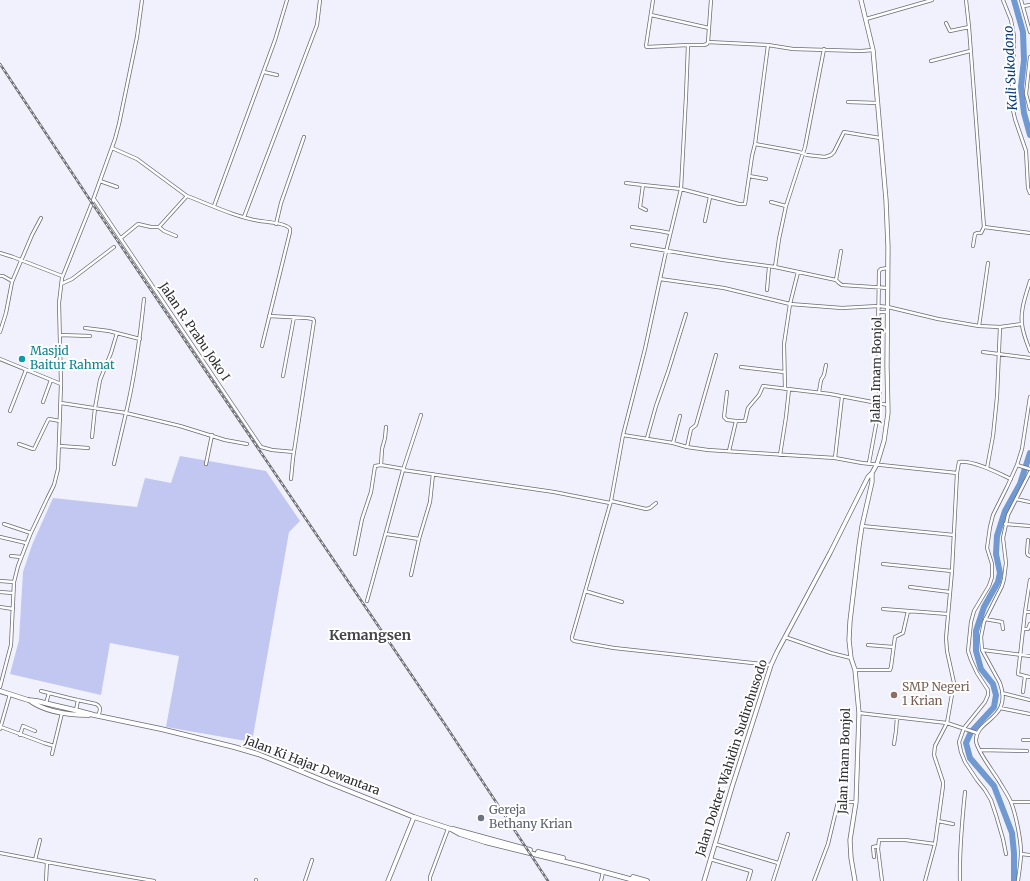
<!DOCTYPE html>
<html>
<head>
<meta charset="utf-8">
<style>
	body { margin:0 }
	canvas { display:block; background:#f0f1fc }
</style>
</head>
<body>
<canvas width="1030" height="881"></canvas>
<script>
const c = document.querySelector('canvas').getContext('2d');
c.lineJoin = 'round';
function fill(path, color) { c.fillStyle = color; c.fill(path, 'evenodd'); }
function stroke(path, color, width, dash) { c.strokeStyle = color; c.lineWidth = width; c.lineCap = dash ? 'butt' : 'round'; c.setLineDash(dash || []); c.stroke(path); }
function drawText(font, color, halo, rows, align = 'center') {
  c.font = font + ' Merriweather,serif'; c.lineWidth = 4; c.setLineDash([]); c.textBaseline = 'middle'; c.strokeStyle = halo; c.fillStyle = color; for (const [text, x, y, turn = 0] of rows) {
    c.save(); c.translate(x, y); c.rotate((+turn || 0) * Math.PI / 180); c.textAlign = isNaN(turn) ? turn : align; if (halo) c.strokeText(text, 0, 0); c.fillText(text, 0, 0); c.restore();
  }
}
const green = new Path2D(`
	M180 456 266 471 300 521 289 532 252 742 166 727 179 656 110 643 101 695 10 674 19 640 23 572 32 545 53 498 137 507 145 478 171 483Z`);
const river = new Path2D(`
	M1014 0 1023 32 1024 60 1021 87 1024 113 1030 135
	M1014 881V853L1012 833 994 786 970 758 966 743 971 732 994 707 996 695 993 684 981 669 976 651V631L984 607 998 582 1000 573 996 554 997 536 1005 511 1020 484 1030 453`);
const minor = new Path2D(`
	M653 0 646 46 647 47 688 45
	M966 0 969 27 984 227 981 233H977L975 234 973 246
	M1003 0 1011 20 1014 36V56L1011 101 1015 119 1026 151 1028 188 1030 193
	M1021 0 1030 32
	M1024 6 1030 5
	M651 15 709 28
	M866 19 932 0
	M946 23 950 31 969 27
	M708 42 711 0
	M1030 57 1026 94 1030 109
	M931 61 970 51
	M264 72 277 75
	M848 102 878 103
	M755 144 799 152 807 155 825 157 831 155 834 152 844 132 880 138
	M112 148 137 159 187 196
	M749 176 766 179
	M100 181 117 187
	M626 183 643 185
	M94 199 261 447 272 450 294 452
	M771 202 786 206
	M214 206 275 40 287 0
	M646 210 640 207 643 185 681 189 739 204H745L752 156 755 144 768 45
	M244 217 317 25 320 0
	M705 221 710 197
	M276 224 281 203 304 137
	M159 227 164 231 176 236
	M632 227 660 231 670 233
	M984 227 1030 233
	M121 238 138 224 151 227H159L187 196C211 205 235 217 260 221 266 222 287 223 290 229 290 230 290 231 290 232L262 346
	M632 245 723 260 775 267 836 280 839 283 842 285 888 288
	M0 253 13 257 62 276
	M775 267 779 239 786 206 805 147 824 49
	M0 276H3L12 281
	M660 279 724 288 790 304 842 308 878 306 888 307 938 319 979 326 1000 327 1022 324
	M836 280 841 251
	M1030 281C1026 295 1020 310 1022 324 1023 334 1027 343 1030 351
	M61 284 72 279 114 247
	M767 290 769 267
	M878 312H887
	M269 316 307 318 313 319 314 321 293 458 291 479
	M979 326 988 263
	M85 328 109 331 140 339
	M0 332 6 313 12 282 32 235 41 218
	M60 335 90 336
	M983 352 1030 358
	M0 359 61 384
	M741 367 784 372
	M283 376 294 317
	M785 389 784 344 790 304 798 272
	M727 392 724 417 727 420 736 421
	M819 392 821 380 824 375 826 365
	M43 402 51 380
	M61 403 126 413 180 426 225 440 247 444
	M10 411 26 370
	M623 435 673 443 687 447 708 450 835 458 862 463 957 473
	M92 437 95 408 100 380 111 353 117 333
	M647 438 656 406 668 372 686 314
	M673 443 680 416
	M19 444 33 449H34L48 420 49 419 60 421
	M60 446 88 448
	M687 447 691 429 696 425 716 355
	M729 451 736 421H745L748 408 759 395 763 386 830 394 888 405
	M780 455 786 417 789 389
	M835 458 842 397
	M869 463 880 403 878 335 879 271 881 269 888 268
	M114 464C118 447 122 430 126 413 135 375 140 338 144 299
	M206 464 212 435
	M381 465 382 449 385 438 386 427
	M1017 465 1030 469
	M987 468 993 436 997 397 1000 327
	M403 470 554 492 610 503
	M1016 499 1030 502
	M611 501 646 509 650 508 656 503
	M4 524 31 533
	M1005 524 1030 526
	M862 526 954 535
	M386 534 419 539
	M0 537 26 543
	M1028 540 1027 553 1028 555 1030 556
	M355 554 362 519 371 492 375 466 381 465 404 469
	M11 556 21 557
	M883 564 952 571
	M411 575 419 539 430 502 433 474
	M1030 580 1025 612 1018 674 1025 676 1030 677
	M0 581 14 582
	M910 587 950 592
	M585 591 622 602
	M0 592 13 593
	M367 601 403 470 421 415
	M0 607 13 609
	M883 609 948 614
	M1025 612H1030
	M985 619 1002 622 1003 629
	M1023 629H1028L1030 624
	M785 637 831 653 851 658
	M868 645 893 647
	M983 650 1030 656
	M771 665 614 648 574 641 572 639V637L611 501 623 435 645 349 665 256 681 189 686 96 688 45H704L707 44 708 42 768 45 793 49 861 51 873 50
	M855 670H890L891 667 895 637 903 633 908 611
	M0 687 11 645 14 582 18 566 30 535 47 499 54 485 58 469 61 384 59 303 62 278 92 203 115 139 119 124 137 37 142 0
	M41 691 73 699 96 704C102 707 100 711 98 716
	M1023 692 1025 676
	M1002 693 1030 700
	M46 703 49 693
	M1000 708 1030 714
	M76 710 78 700
	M859 713 947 723 977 733
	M1 727 44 743 54 746
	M0 729 10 694
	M20 735 23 726 35 731
	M1023 740H1030
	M894 744 896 731 897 717
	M980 750 1027 751
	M52 754 62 713
	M1011 802H1030
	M938 821 953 824
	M715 844 778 863
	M0 853 47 862 46 881
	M1006 854 1003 839 996 815 991 800 985 790 977 780 965 762 961 752 959 742 964 728 985 702 988 695V690L977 673 971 660 968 651 971 622 974 611 989 586 992 577V564L987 548 990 527 993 515 1007 487 1017 465 1022 449 1030 397
	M1021 854 1030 855
	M874 857 873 847 878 846
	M710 859 751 871 748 881
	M35 860 40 840
	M47 862 85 869 154 881
	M256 881V880
	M305 881 312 860
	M430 881V877L448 829
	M601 881 603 872
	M773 881 788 834
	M814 881 828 844 838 802H856
	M882 881 878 849 879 840H905L935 844
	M925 881 935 844 943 786V782L934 755 935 746 947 723 954 683 947 651 946 638 952 571 957 473 959 462C973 460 998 473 1011 479
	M960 881C959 851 962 822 965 792
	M1018 881C1019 872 1021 862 1021 853 1021 840 1016 815 1011 802 1008 795 1003 788 999 781 993 771 977 751 976 741 975 719 1013 720 1000 683L982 650 981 637 984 622 1002 586 1004 579 1006 563 1003 538 1008 515 1030 472`);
const secondary = new Path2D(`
	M388 881 414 817
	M704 881 732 787 771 665 777 652 830 553 868 477 872 473
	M855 881 851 858 850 840 856 802 859 713 855 670 851 658 849 640 850 621 859 546 862 526 872 482V473L877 464 884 441 888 413 887 366 888 247 886 200 873 50 861 0`);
const primary = new Path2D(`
	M0 691 28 700 37 701 53 705 79 711 94 715 161 729 234 747 258 754 283 764 329 783 414 817 451 829 460 834 485 842 582 866 637 881
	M29 700C45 712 69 715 89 715
	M453 829 530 850
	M538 852 563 858
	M633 877 647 881`);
const rail = new Path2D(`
	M0 64 92 203 444 723 548 881`);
const markers = [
	[22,359,4,"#0f9aa8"],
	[894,695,4,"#8d6e63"],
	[481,818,4,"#6b7280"]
];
const streetNames = [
	["Jalan R. Prabu Joko I",194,332,56],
	["Jalan Imam Bonjol",877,370,-89],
	["Jalan Dokter Wahidin Sudirohusodo",732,758,-72],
	["Jalan Imam Bonjol",845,761,-88],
	["Jalan Ki Hajar Dewantara",312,766,21]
];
const cultureNames = [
	["Masjid",30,352],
	["Baitur Rahmat",30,366]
];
const educationNames = [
	["SMP Negeri",902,688],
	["1 Krian",902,702]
];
const worshipNames = [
	["Gereja",489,811],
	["Bethany Krian",489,825]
];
const waterNames = [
	["Kali Sukodono",1011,68,-93]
];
const quarterNames = [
	["Kemangsen",370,636]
];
fill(green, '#c2c7f2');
stroke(river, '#7098d1', 6);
stroke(minor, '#6b6c76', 4);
stroke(secondary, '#6b6c76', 5);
stroke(primary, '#6b6c76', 5.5);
stroke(minor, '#fff', 2.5);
stroke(secondary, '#fff', 3.5);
stroke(primary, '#fff', 4);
stroke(rail, '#6f7076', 2.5);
stroke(rail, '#fff', 1, [3]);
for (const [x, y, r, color] of markers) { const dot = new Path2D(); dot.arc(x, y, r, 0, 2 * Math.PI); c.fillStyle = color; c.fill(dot); stroke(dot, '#fff', 1.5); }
drawText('12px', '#2c2d31', '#fff', streetNames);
drawText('12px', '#0d838f', '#fff', cultureNames, 'left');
drawText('12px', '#785e54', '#fff', educationNames, 'left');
drawText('12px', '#5b616d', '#fff', worshipNames, 'left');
drawText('italic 13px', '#053a7e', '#fff', waterNames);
drawText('bold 14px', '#43444c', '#fff', quarterNames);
</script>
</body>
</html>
